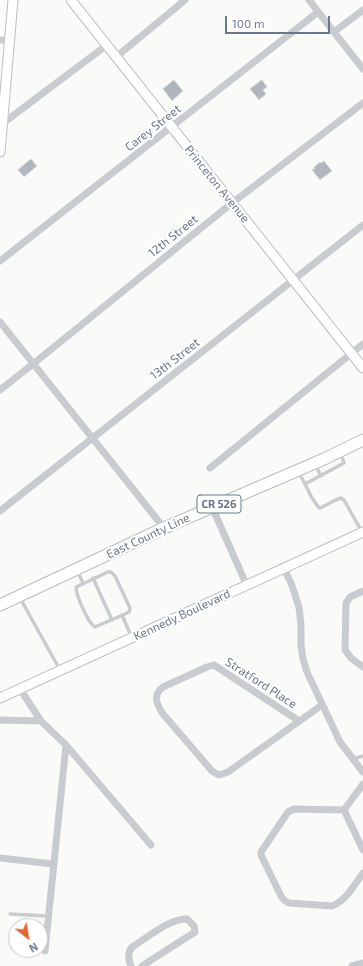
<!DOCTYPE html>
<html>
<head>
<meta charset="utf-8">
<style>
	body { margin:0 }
	#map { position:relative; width:363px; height:966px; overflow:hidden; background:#fafaf8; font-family:"Exo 2",sans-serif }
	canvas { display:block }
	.north { position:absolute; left:8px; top:918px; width:40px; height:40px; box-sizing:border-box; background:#fff; border:1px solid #c3c9d0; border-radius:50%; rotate:150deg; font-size:11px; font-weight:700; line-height:16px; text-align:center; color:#697889 }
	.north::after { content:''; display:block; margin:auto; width:14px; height:18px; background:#e3672f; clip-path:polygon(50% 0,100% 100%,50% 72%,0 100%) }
	.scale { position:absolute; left:225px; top:16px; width:105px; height:18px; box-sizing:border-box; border:2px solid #697889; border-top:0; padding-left:5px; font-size:12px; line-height:14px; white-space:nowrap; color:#697889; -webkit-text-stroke:3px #fff; paint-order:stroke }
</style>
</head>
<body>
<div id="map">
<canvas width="363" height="966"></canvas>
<div class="north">N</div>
<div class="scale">100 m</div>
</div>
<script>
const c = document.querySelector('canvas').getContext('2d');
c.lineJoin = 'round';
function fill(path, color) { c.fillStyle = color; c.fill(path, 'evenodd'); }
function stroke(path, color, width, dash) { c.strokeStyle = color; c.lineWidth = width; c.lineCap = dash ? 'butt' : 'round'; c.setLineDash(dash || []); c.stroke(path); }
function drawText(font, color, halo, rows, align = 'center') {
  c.font = font + ' "Exo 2",sans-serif'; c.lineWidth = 4; c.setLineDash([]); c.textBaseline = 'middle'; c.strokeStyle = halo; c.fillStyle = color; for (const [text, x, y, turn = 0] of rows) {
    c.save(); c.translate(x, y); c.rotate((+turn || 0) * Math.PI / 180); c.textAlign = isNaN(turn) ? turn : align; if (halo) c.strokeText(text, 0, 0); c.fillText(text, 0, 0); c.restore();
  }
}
const building = new Path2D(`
	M174 80 183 91 172 101 163 89Z
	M262 80 267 87 263 90 266 94 259 100 250 89Z
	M31 159 37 166 24 177 18 170Z
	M324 161 332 171 320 180 312 170 315 168 314 167 320 162 321 163Z`);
const lane = new Path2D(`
	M340 452 344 463 305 484 312 498 319 508C327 506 333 500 341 498L344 500 362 532
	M315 464 321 476
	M298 471 305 484
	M77 570 83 583
	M108 572H111L115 576 130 608 129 612 125 614 95 627C88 623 76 595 76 587Z
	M93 578 112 620
	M20 598 60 670
	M122 615 132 638
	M353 759 363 756
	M10 914 48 916`);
const street = new Path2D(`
	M309 0 363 69
	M334 32 363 10
	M0 40H9
	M116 57 185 0
	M2 124 107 45
	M0 261 318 12
	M0 322 164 528
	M0 390 33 364 232 203 363 103
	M210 468 363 344
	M212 507 247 586
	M0 511 363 225
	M284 569 291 583 299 607 301 625V645L303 659 307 672 340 742 363 772
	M363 591 350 597 346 603 345 650 351 658 363 667
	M20 689 41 721 66 745 151 845
	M0 720 41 721
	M299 721 214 665 207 667 163 687C152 695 157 705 163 714L212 771 219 775 228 772 322 705
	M344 810 294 809 288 812 261 852V855L281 896 284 900 289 903 332 906C346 901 354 885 363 873
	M344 810 363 850
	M344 810 363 784
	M0 858 53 864
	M45 951 66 745
	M131 966C128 959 127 953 132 947 147 938 170 918 187 919L194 926 195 932 142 966
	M352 966 363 963`);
const secondary = new Path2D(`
	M71 0 363 368
	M0 152 13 0
	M0 698 363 532`);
const primary = new Path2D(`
	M0 605 164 528 324 459 363 440`);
const shields = [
	[219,504,44]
];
const shieldNames = [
	["CR 526",219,504]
];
const streetNames = [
	["Carey Street",153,128,-38],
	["Princeton Avenue",217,184,51],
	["12th Street",173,236,-39],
	["13th Street",175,359,-38],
	["East County Line",148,536,-25],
	["Kennedy Boulevard",182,615,-25],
	["Stratford Place",261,683,33]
];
fill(building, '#afb6bd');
stroke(building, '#dcdcda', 1);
stroke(secondary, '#babfc4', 11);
stroke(primary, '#b9bdc1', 13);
stroke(lane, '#c8cbcf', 3.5);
stroke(street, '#c8cbcf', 7);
stroke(secondary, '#fff', 9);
stroke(primary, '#fff', 11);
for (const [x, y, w] of shields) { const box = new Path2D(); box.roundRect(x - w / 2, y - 9, w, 18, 3); c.fillStyle = '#fff'; c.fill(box); stroke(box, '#697889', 1); }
drawText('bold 11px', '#697889', null, shieldNames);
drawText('12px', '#697889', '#fff', streetNames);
</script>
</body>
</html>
